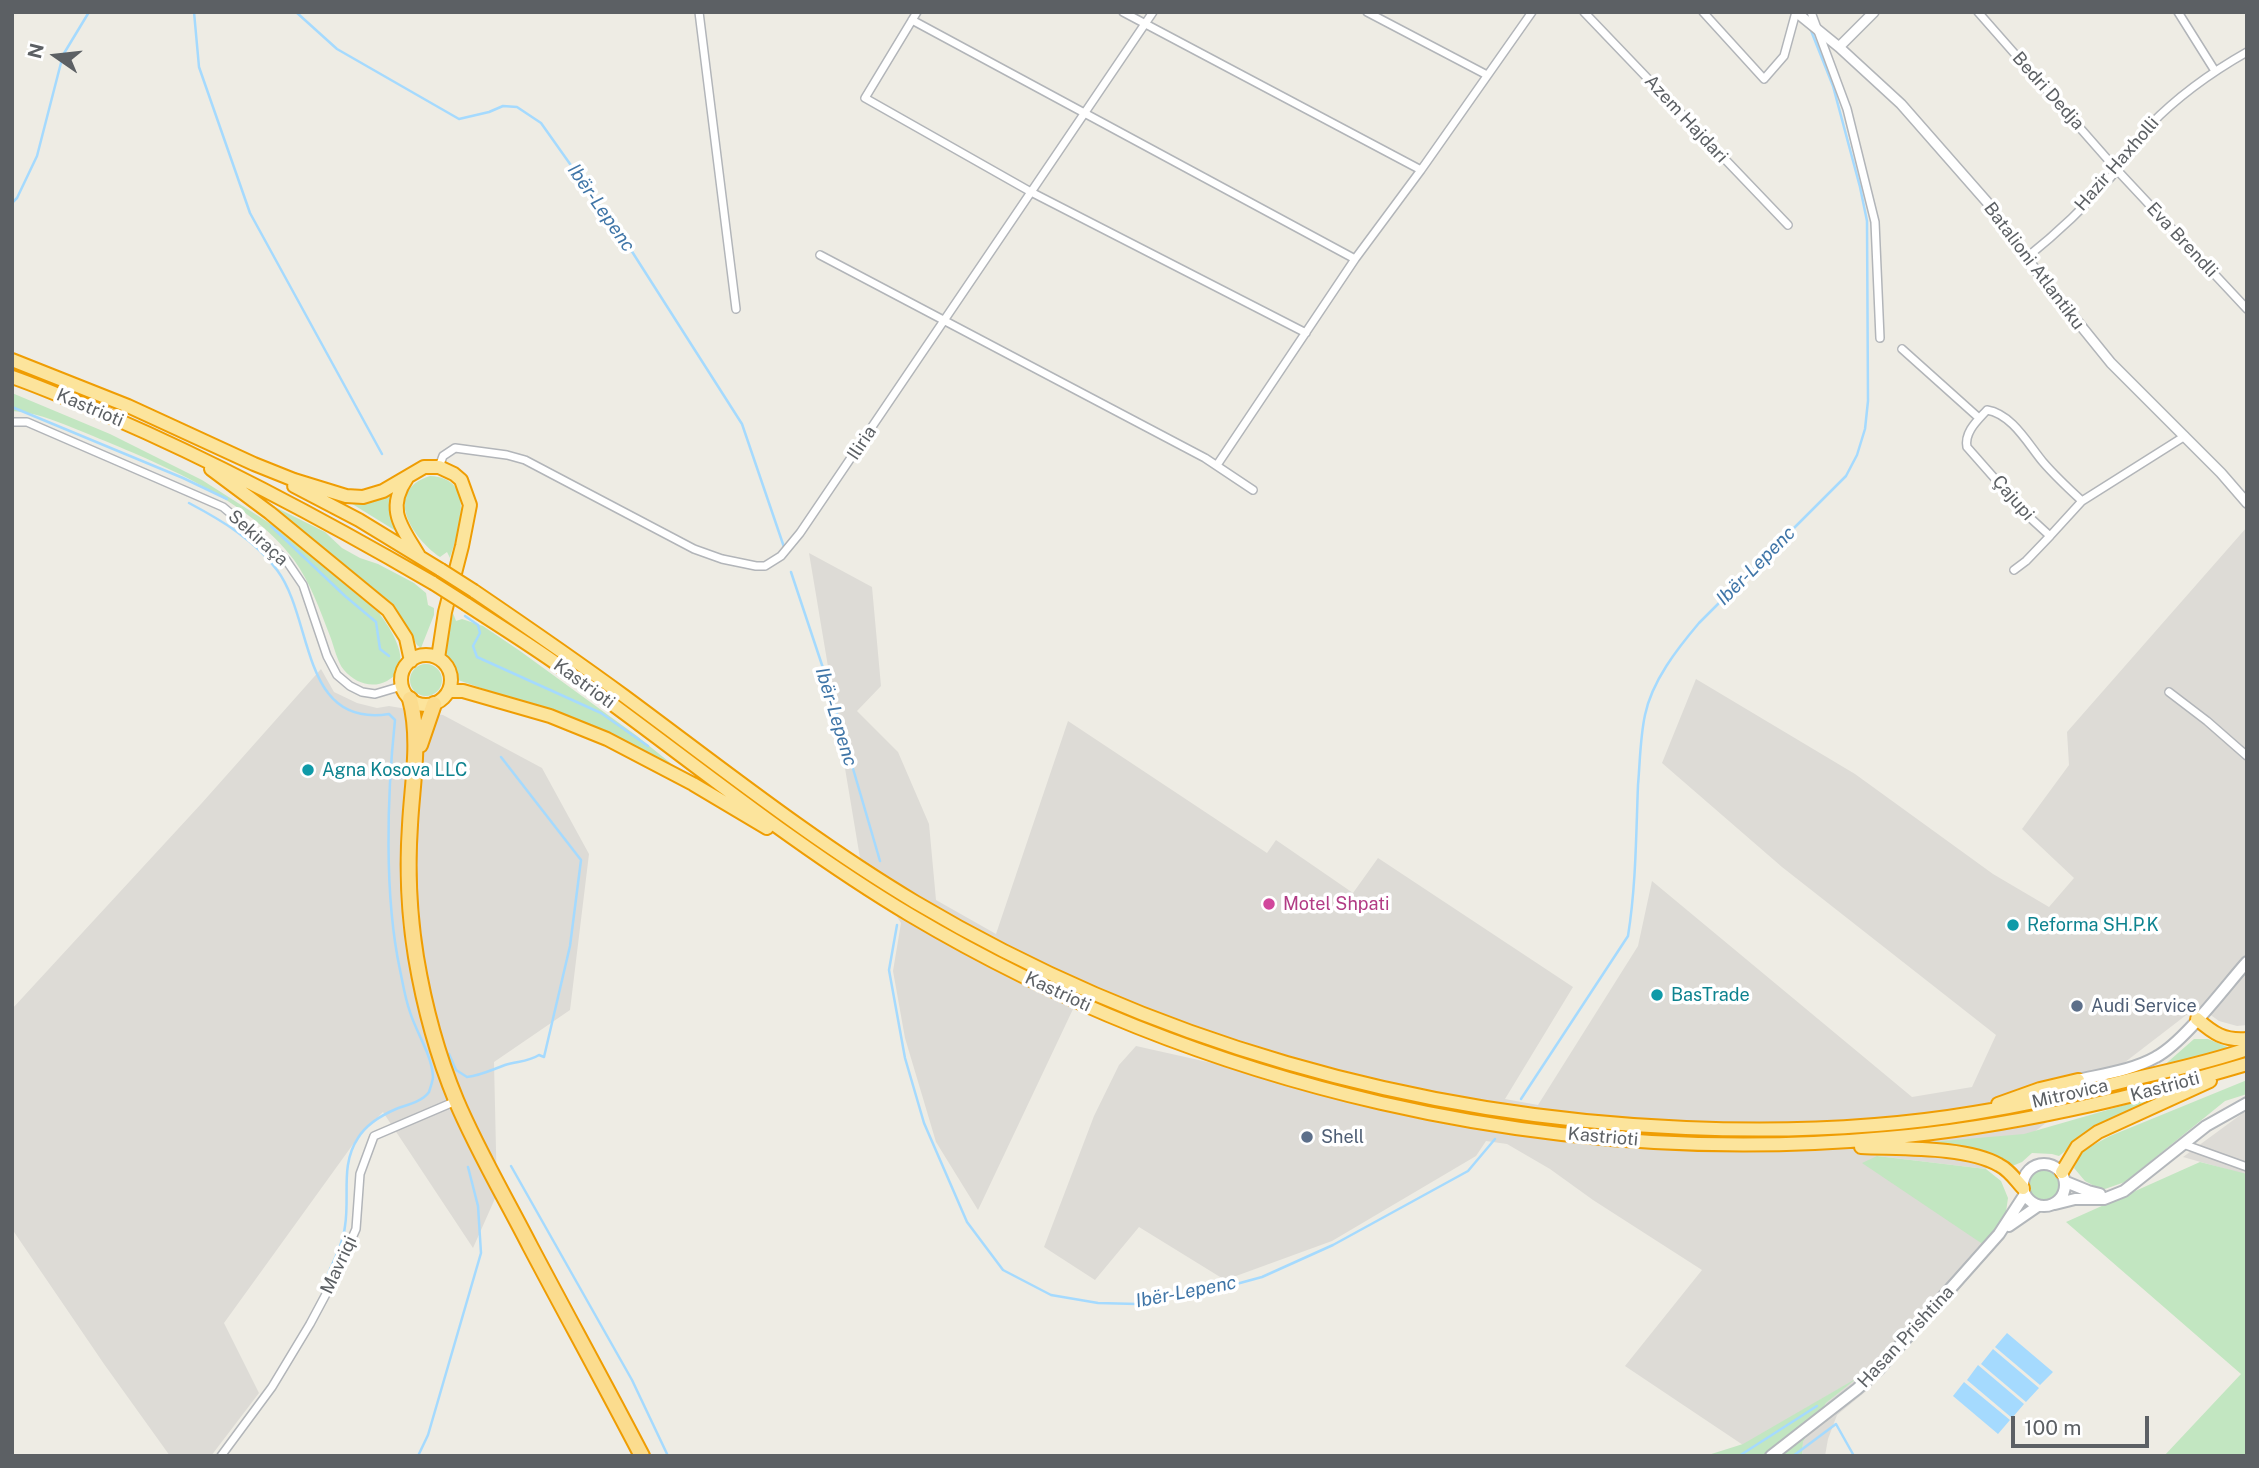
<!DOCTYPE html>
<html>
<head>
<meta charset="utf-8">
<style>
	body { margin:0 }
	#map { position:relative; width:2259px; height:1468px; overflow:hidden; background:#eeece4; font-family:"Public Sans",sans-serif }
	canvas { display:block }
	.frame { position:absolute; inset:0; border:14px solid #5c6064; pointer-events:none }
	.north { position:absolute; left:21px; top:21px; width:70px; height:70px; -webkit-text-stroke:5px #fff; paint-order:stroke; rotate:284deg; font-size:19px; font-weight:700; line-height:28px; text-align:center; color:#5c6064 }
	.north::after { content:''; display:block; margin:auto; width:24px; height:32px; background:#5c6064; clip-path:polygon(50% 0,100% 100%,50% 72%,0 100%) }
	.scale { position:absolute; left:2011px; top:1416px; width:138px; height:32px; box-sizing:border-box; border:4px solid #5c6064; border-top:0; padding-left:9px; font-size:21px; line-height:24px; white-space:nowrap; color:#5c6064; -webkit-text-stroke:5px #fff; paint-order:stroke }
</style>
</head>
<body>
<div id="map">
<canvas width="2259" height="1468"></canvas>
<div class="frame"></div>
<div class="north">N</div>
<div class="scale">100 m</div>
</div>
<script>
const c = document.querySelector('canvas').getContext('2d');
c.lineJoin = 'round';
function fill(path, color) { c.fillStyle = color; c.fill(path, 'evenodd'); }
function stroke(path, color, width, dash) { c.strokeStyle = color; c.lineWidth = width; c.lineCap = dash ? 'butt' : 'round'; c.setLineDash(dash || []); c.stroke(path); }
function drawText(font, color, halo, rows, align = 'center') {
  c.font = font + ' "Public Sans",sans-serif'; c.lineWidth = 7; c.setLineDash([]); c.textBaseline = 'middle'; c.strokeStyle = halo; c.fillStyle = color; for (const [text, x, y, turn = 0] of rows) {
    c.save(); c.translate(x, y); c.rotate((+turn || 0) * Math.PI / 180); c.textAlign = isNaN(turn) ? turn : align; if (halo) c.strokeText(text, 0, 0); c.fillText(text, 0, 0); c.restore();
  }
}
const industrial = new Path2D(`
	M2247 527V1025L2237 1026 2219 1021 2198 1006 1986 1169 1877 1156 1984 1245 1994 1250 1870 1388 1837 1415 1828 1439 1825 1456H1802L1803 1442 1826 1403 1851 1382 1743 1445 1625 1366 1702 1270 1593 1200 1550 1169 1507 1144 1486 1141 1476 1156 1332 1241 1225 1280 1139 1227 1095 1280 1044 1247 1094 1116 1119 1065 1136 1046 1221 1065 1074 1007 978 1210 936 1142 905 1038 893 971 901 923 860 858 809 553 872 587 881 686 857 711 898 752 929 824 936 900 996 934 1068 721 1267 853 1276 840 1353 893 1378 858 1573 987 1505 1099 1538 1105 1638 946 1652 881 1912 1097 1972 1087 1996 1035 1782 867 1662 763 1696 679 1855 774 1993 874 2049 907 2074 878 2022 829 2069 765 2067 732Z
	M321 669 334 692 357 703 377 708 389 706 443 715 542 768 589 854 570 1010 494 1062 497 1194 473 1248 383 1112 359 1136 224 1323 259 1393 211 1456H170L104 1364 12 1229V1009L201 804Z
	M2247 1112V1175L2183 1157 2243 1113Z`);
const green = new Path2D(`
	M12 393 110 434 202 480 274 526 379 613C392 630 416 667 387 681 372 689 355 683 344 670 337 662 334 646 330 636 320 610 310 582 294 560 249 499 160 464 93 436 67 426 40 412 12 411Z
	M430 476C477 478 459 530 450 558L447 552 440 557C412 538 382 491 430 476Z
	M391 494C388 508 391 517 397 529L396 531 349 502 366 501Z
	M255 497 325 532 342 548 360 558 378 564 414 583 426 593 428 605 434 608V615L421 648 417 645 394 605 279 511Z
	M453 613 456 621 462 619 483 626 520 651 637 736 689 778 642 750 571 719 458 680 454 666 445 654Z
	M410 680a16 16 0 1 1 32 0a16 16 0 1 1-32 0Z
	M2194 1039H2208L2230 1048 2161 1068Z
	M2247 1080V1094L2225 1101 2125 1182 2102 1190 2085 1181 2074 1168 2082 1151 2110 1136Z
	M2170 1092 2093 1129 2059 1156 2052 1154 2032 1153 2022 1162 2010 1167 1908 1144 2024 1134Z
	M1877 1156 1986 1169 2001 1181 2008 1198 2005 1219 1984 1245 1862 1163Z
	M2200 1162 2247 1174V1456H2164L2241 1374 2066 1222Z
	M2027 1186a17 17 0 1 1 34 0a17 17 0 1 1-34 0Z
	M1857 1378 1826 1403 1803 1442 1802 1456H1705L1743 1444Z`);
const water = new Path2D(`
	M2007 1333 2053 1372 2040 1385 1995 1347Z
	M1993 1349 2039 1388 2026 1402 1981 1364Z
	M1978 1365 2024 1404 2012 1418 1967 1380Z
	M1964 1382 2010 1420 1998 1434 1953 1396Z`);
const stream = new Path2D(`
	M194 12 199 67 250 213 382 454
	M296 12 337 49 459 119 489 112 503 106 517 107 541 123 631 250 742 424 784 547
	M12 203 17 198 37 156 63 55 89 12
	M12 407 183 478 227 499
	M189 503C221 520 255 540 277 570 314 619 300 728 389 714L395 720C387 796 384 895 400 970 403 984 405 998 410 1012 416 1032 432 1055 433 1077 433 1080 430 1089 429 1092 422 1102 406 1105 396 1109 382 1115 366 1125 358 1138 340 1165 350 1196 345 1226 343 1245 332 1263 325 1281
	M271 526 345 596 376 622 380 649 389 656
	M791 572 828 683 880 861
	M465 616 478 625 480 633 473 646 477 657 601 713 648 746
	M897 925 889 970 905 1058 924 1123 967 1222 1003 1270 1051 1295 1098 1303 1137 1304 1207 1292 1262 1277 1333 1245 1468 1171 1495 1139
	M449 1054 456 1070 467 1077C482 1075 491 1070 505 1065 517 1061 528 1062 539 1055L544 1057 570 946 581 860 501 757
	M1521 1099 1628 936C1636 886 1636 836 1638 785 1640 763 1640 738 1645 715 1652 681 1677 649 1699 623L1846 476 1857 455 1865 429 1868 401 1867 221 1860 187 1833 86 1810 28
	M511 1166 632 1380 668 1456
	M418 1456 428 1435 481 1253 478 1206 468 1167
	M1739 1456 1817 1406
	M1793 1456 1836 1424 1854 1456`);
const minor = new Path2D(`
	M699 12 736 309
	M917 12 865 98 1031 192 1306 333
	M1123 12 1421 170
	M1367 12 1487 75
	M1584 12 1788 225
	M1703 12 1764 79 1784 56 1796 12
	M1811 12 1847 109 1875 222 1880 338
	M1978 12 2117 170 2247 309
	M2178 12 2215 71
	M912 20 1355 259
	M820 255 1205 458 1253 490
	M2026 258C2056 234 2086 206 2111 177 2125 161 2134 141 2149 126 2179 95 2210 73 2247 52
	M1902 349 1979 418
	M12 422H27L223 507 286 560 303 585 327 656 337 675 350 686 362 692 375 694 402 686
	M1217 465 1355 259 1421 170 1532 12
	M439 467 443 456 455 448 507 455 525 460 694 549 722 559 756 566H765L781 556 800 533 1153 12
	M2082 501C2069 489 2055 476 2043 462 2028 444 2012 414 1987 410 1978 420 1964 432 1967 447L2026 514 2050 536 2082 501 2185 436
	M2014 570 2026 561 2050 536
	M2169 692 2207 721 2247 756
	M2183 1144 2247 1167
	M221 1456 272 1387 310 1324 333 1281 356 1229 360 1174 374 1136 456 1101`);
const tertiary = new Path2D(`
	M1796 12 1839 47 1901 104 1987 202 2026 258 2111 363 2221 473 2247 503
	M1839 47 1874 12`);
const secondary = new Path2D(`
	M2078 1080C2104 1074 2133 1070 2156 1057 2184 1042 2224 988 2247 962
	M2023 1185a21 21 0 1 1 42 0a21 21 0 1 1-42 0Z
	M2066 1182 2088 1191 2100 1194
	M2055 1204 2075 1199H2104L2124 1191 2206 1126 2247 1103
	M2009 1226 2038 1206
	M1771 1456 1857 1389 1878 1370 1999 1234 2025 1194`);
const trunk = new Path2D(`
	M12 360 128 406 254 464 294 480 346 496 363 497 383 491 424 467H439L454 474 461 480 470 505 462 546 445 612 438 658
	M12 377C46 389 78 403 111 417 222 465 328 522 433 583
	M211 469 270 513 388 610 406 638 411 661
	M407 478C385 510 402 527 419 556
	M294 486 359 520 441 570
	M474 591C524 625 575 660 624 696 720 767 813 841 915 902 1149 1041 1415 1117 1686 1128 1782 1132 1879 1129 1974 1113 2025 1105 2075 1094 2125 1081 2166 1071 2207 1063 2247 1049
	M466 604C501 627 537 649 571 674 684 755 791 844 910 915 1201 1088 1550 1169 1887 1138 2010 1127 2128 1099 2247 1064
	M401 680a25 25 0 1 1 50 0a25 25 0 1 1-50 0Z
	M449 691H463L550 716 607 739 693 784 767 828
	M2197 1019C2213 1033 2224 1041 2247 1039
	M1998 1104 2040 1089 2078 1080
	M1861 1147C1899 1149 1966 1146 1999 1165 2009 1170 2015 1179 2023 1188
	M2062 1172 2077 1147 2098 1132 2210 1081`);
const motorway = new Path2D(`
	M410 699C421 740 412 784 410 825 407 869 409 914 416 957 424 1005 437 1054 456 1100 477 1150 505 1197 530 1246 567 1316 605 1385 642 1456
	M420 745 434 704`);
const trunkBridge = new Path2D(`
	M441 570 474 591
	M433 583 466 604`);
const markers = [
	[308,770,7,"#0f9aa8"],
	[1269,904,7,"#d1479c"],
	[2013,925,7,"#0f9aa8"],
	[1657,995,7,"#0f9aa8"],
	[2077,1006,7,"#5c6f8a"],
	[1307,1137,7,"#5c6f8a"]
];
const streetNames = [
	["Bedri Dedja",2048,91,48],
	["Azem Hajdari",1686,119,47],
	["Hazir Haxholli",2117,164,-49],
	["Eva Brendli",2182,240,47],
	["Batalioni Atlantiku",2034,266,53],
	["Kastrioti",90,408,23],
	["Iliria",862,443,-56],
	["Çajupi",2013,498,49],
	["Sekiraça",258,538,42],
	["Kastrioti",584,684,36],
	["Kastrioti",1058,992,25],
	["Kastrioti",2165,1087,-15],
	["Mitrovica",2070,1094,-13],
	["Kastrioti",1603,1137,5],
	["Mavriqi",339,1265,-65],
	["Hasan Prishtina",1906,1337,-47]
];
const cultureNames = [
	["Agna Kosova LLC",322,770],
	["Reforma SH.P.K",2027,925],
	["BasTrade",1671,995]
];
const hotelNames = [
	["Motel Shpati",1283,904]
];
const serviceNames = [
	["Audi Service",2091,1006],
	["Shell",1321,1137]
];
const waterNames = [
	["Ibër-Lepenc",601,208,55],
	["Ibër-Lepenc",1756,566,-45],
	["Ibër-Lepenc",836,717,73],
	["Ibër-Lepenc",1186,1292,-11]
];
fill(industrial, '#dddbd6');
fill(green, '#c2e6c1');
fill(water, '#a5dafe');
stroke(stream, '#a5dafe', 2.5);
stroke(minor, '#b2b5b9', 10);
stroke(tertiary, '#b2b5b9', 12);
stroke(secondary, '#b3b7bb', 14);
stroke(trunk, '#ef9d03', 16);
stroke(motorway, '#ef9d03', 18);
stroke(minor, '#fff', 7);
stroke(tertiary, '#fff', 9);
stroke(secondary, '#fff', 10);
stroke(trunk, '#fce49c', 12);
stroke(motorway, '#fbdc8e', 14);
stroke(trunkBridge, '#ef9d03', 16, []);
stroke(trunkBridge, '#fce49c', 12);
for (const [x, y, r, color] of markers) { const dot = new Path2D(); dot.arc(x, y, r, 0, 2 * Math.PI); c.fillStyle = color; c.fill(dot); stroke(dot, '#fff', 2.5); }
drawText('18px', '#5c6064', '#fff', streetNames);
drawText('18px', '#0d838f', '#fff', cultureNames, 'left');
drawText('18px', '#b23c85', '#fff', hotelNames, 'left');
drawText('18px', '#4e5e75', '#fff', serviceNames, 'left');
drawText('italic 19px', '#3f75a7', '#fff', waterNames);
</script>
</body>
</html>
